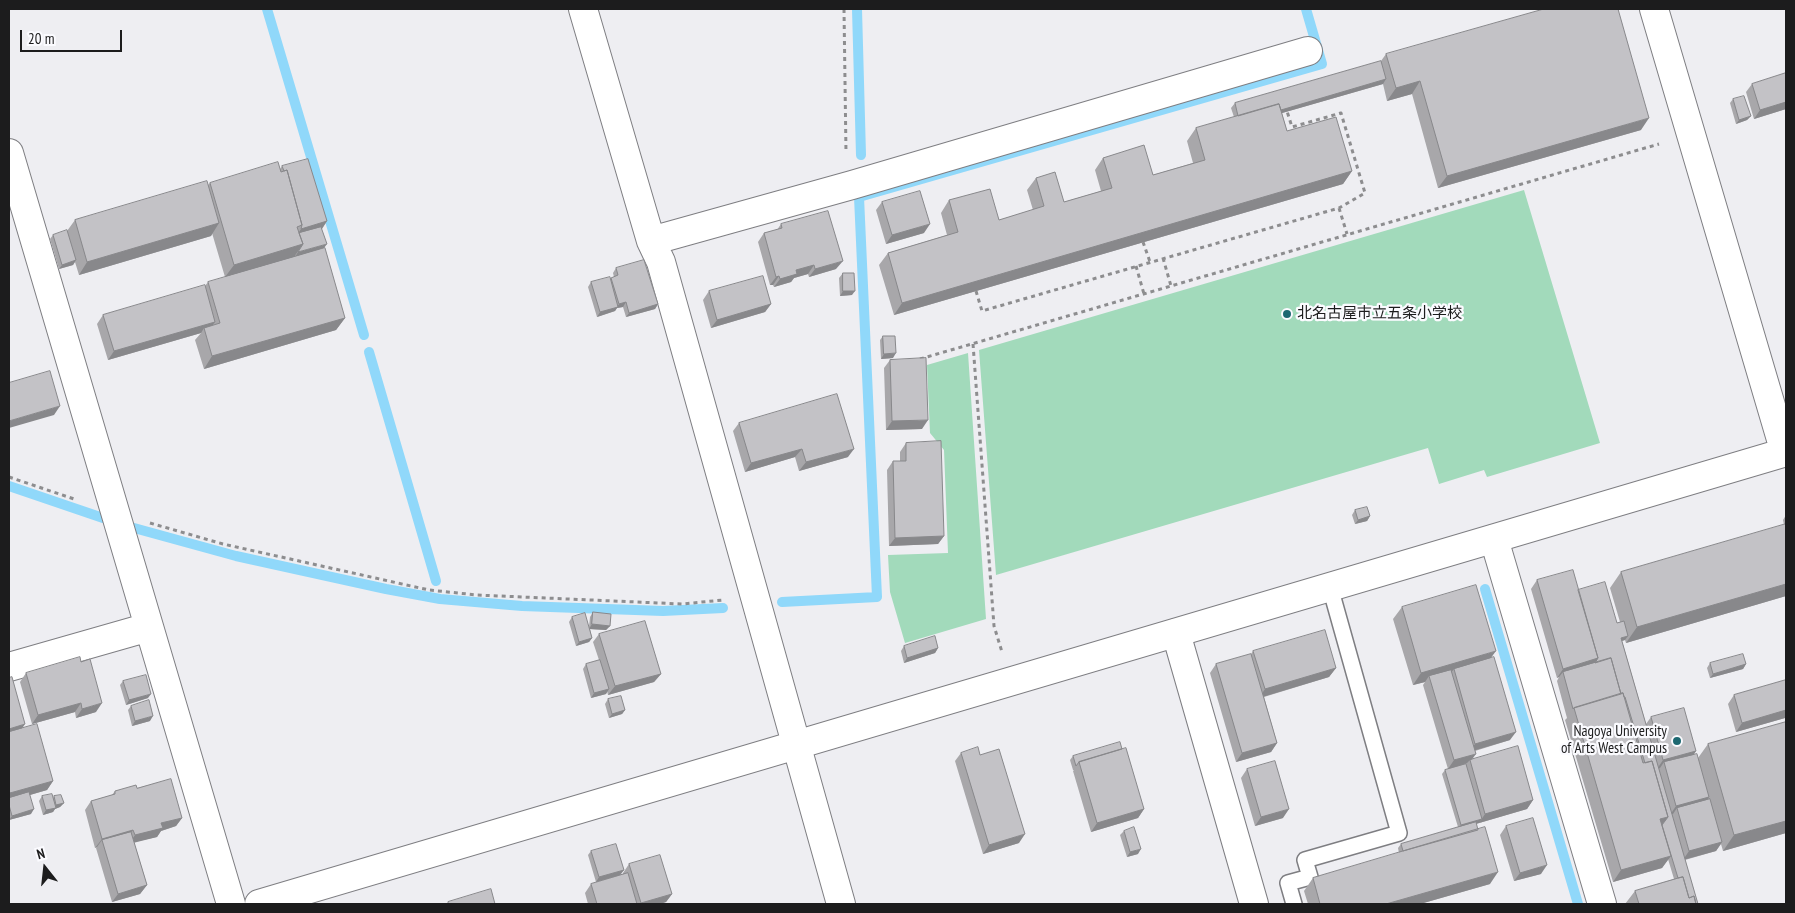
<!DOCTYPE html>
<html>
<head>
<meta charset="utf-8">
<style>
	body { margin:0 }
	#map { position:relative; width:1795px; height:913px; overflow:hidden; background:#eeeef2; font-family:"PT Sans Narrow",sans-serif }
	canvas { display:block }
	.frame { position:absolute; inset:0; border:10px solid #1c1c1d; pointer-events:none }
	.north { position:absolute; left:20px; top:843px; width:50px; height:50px; -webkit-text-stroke:4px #fbfbff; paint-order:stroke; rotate:344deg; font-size:14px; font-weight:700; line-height:20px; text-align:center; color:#1c1c1d }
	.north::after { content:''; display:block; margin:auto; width:18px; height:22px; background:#1c1c1d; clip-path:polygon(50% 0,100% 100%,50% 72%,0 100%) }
	.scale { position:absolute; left:20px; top:30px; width:102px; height:22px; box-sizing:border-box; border:2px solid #1c1c1d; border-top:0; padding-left:6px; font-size:15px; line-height:18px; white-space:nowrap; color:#1c1c1d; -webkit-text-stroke:4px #fbfbff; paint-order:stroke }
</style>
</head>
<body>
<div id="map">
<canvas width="1795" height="913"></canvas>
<div class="frame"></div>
<div class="north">N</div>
<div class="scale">20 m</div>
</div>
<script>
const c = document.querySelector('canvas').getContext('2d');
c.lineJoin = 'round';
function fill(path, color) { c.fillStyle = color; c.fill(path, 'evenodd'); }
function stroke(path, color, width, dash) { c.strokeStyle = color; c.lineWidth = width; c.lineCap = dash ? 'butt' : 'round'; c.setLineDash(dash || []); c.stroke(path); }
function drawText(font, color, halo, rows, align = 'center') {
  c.font = font + ' "PT Sans Narrow","Noto Sans JP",sans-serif'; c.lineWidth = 4.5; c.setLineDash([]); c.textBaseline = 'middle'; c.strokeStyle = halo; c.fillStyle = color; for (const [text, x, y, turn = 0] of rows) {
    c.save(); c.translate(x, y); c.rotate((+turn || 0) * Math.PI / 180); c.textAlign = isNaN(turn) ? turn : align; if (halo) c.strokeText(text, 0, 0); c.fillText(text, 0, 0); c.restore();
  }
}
const green = new Path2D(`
	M1524 190 1600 443 1487 477 1484 470 1439 484 1428 448 996 575 979 350Z
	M968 353 986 619 905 643 890 592 888 555 948 553 944 450 930 433 927 365Z`);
const stream = new Path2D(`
	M267 9 364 335
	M857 9 861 155
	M369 352 436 581
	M9 486 103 518
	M134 528 236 556 386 589 440 599 522 606 663 611 723 608
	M1485 589 1578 904
	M782 602 877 597 859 197 1322 64 1306 9`);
const path = new Path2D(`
	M844 9 846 153
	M1339 208 1347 234
	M1143 242 1150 262
	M1163 258 1171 286
	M1136 266 1144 294
	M976 291 982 311 1339 208 1365 193 1341 113 1292 127 1286 108
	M973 344 994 626 1002 652
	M920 359 1659 144
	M9 477 77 500
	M150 523 223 544 429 590 477 595 682 604 723 600`);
const service = new Path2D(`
	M1294 904 1288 883 1310 877 1305 860 1399 833 1330 587`);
const minor = new Path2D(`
	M583 9 651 241 661 262 841 904
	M9 153 231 904
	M651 241 852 185 1308 51
	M1494 539 1602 904
	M1176 633 1254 904
	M9 667 149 627`);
const tertiary = new Path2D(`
	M1654 9 1785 453
	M259 904 1786 452`);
const wall = new Path2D(`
	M1386 54 1641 130 1438 188 1412 94 1387 101 1383 84 1282 113 1287 131 1352 171 1343 184 894 315 879 265 888 253 947 235 941 213 949 200 999 220 1033 210 1027 190 1036 178 1064 202 1101 191 1095 170 1103 158 1153 175 1193 163 1187 141 1196 128 1234 117 1231 108 1235 103 1381 61Z
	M1786 73V109L1754 119 1746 92 1752 84Z
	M1733 99 1751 116 1747 120 1736 124 1730 103Z
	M282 166 327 221 322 229 295 257 225 277 212 233 211 236 79 275 75 262 73 265 59 269 50 239 53 235 67 231 75 220 208 185 210 183 280 169Z
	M882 202 924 233 886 244 876 210Z
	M781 224 836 269 809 277 808 274 794 278 791 282 774 287 773 285H770L758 242 764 233 777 230Z
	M616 268 658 304 655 309 626 317 623 307 617 308 615 311 597 317 588 287 591 282 610 279 614 277 613 273Z
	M843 273 852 295 840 296 839 278Z
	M208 282 345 318 336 330 204 369 195 340 201 333 108 360 97 324 103 315 205 286Z
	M709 291 771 304 765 312 711 328 703 300Z
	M883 336 893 358 881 359 880 340Z
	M890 360 922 429 886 430 884 368Z
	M739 423 848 457 799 471 795 457 745 472 733 431Z
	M906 443 944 536 938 544 889 546 887 470 893 461H900V452Z
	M1355 510 1370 516 1367 521 1355 524 1352 515Z
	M1786 515V596L1626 643 1625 640 1622 641 1646 724 1651 717 1696 751 1694 754 1698 758 1708 744 1786 722 1785 718 1736 732 1728 704 1734 695 1786 680V833L1723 851 1721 844 1716 851 1685 860 1698 904H1625L1635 891 1674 879 1668 859 1662 868 1613 882 1565 720 1567 718 1557 681 1559 677 1557 678 1531 589 1537 580 1578 590 1617 623 1620 622 1610 588 1621 572 1784 525 1783 520Z
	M1402 607 1491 658 1510 740 1475 751 1472 759 1533 800 1527 809 1476 824 1490 884 1420 904H1308L1304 891 1313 878 1399 853 1398 848 1401 844 1458 827 1442 774 1445 770 1448 769 1423 685 1425 682 1413 685 1393 619Z
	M593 612 610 626 606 630 590 629 592 638 589 642 576 646 569 622 572 617 589 627 590 617Z
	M599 634 661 674 654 682 608 695 607 691 606 694 591 698 583 669 586 664 599 660 593 642Z
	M904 646 938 648 935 653 904 663 901 651Z
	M1253 651 1336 668 1329 677 1264 697 1277 743 1271 752 1236 762 1210 673 1216 664 1251 654Z
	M1710 663 1746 664 1743 669 1710 678 1707 668Z
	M26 673 96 712 76 718 75 712 32 724 20 682Z
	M9 678 22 729 53 781 47 790 30 795 31 814 9 820Z
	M123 681 148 698 126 705 120 685Z
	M608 699 625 710 622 714 609 718 605 704Z
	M131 706 150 721 132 726 128 710Z
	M1122 749 1144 809 1138 818 1091 832 1073 771 1074 770H1073L1070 760 1073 756Z
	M961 753 1019 843 983 854 955 761Z
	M1247 769 1283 818 1255 826 1241 778Z
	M137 788 182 818 176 826 161 831 157 837 134 842 147 885 140 894 112 902 96 848 97 847 95 848 85 810 91 801 112 795 115 791Z
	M42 796 53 798 54 796 64 803 60 807 55 809 53 812 43 815 39 801Z
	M1506 826 1541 874 1514 881 1500 835Z
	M1124 831 1138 854 1127 857 1120 835Z
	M591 851 624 870 620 875 596 882 588 855Z
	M629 864 672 894 666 902 660 904H588L585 893 591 884 623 874V873Z`);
const shadedWall = new Path2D(`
	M1386 79 1383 84 1237 126 1240 122Z
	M1420 81 1412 94 1387 101 1396 88Z
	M1786 102V109L1754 119 1760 110Z
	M1751 116 1747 120 1736 124 1739 120Z
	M1649 118 1641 130 1438 188 1447 176Z
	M1352 171 1343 184 894 315 902 303Z
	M327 221 321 230 295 238 301 229Z
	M219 223 211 236 79 275 87 262Z
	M930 224 924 233 886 244 892 235Z
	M303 244 294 257 225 277 234 265Z
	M327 244 324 248 295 257 298 252Z
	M76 260 73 265 59 269 62 265Z
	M843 261 836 269 809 277 815 269Z
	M814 265 808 274 794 278 791 282 774 287 780 279 796 270Z
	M779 276 773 285H770L776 277Z
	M843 291H855L852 295 840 296Z
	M626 302 623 307 617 308 615 311 597 317 600 312 617 307 619 304Z
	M658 304 655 309 626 317 629 313Z
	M771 304 765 312 711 328 717 320Z
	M345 318 336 330 204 369 212 356Z
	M215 322 209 330 204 328 201 333 108 360 114 351Z
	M896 353 893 358 881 359 884 354Z
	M60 406 54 415 9 428V421Z
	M928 420 922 429 886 430 892 421Z
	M802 449 795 457 745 472 751 463Z
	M854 449 848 457 799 471 806 462Z
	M1370 516 1367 521 1355 524 1358 520Z
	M944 536 938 544 889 546 895 538Z
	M1786 584V596L1626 643 1637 627Z
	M592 624 610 626 606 630 589 629Z
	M1628 636 1625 640 1618 642 1621 638Z
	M592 638 589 642 576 646 579 642Z
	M938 648 935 653 904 663 907 658Z
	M1496 651 1487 663 1454 669 1450 674 1429 676 1425 682 1413 685 1421 673Z
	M1598 658 1592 667 1563 672 1559 677 1557 678 1563 669Z
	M1746 664 1743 669 1710 678 1713 674Z
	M1336 668 1329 677 1259 698 1265 689Z
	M661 674 654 682 608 695 615 686Z
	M609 689 606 694 591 698 594 693Z
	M151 694 148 698 126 705 129 700Z
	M81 703 75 712 32 724 38 715Z
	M102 703 96 712 76 718 82 709Z
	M625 710 622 714 609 718 612 714Z
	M1786 710V715L1785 718 1736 732 1742 723Z
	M153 716 150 721 132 726 135 721Z
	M25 724 19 733 9 736V729Z
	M1516 732 1510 740 1469 752 1475 744Z
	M1277 743 1271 752 1236 762 1242 753Z
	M1696 751 1690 760 1664 762 1660 768 1657 769 1663 760Z
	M1476 754 1470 762V760L1467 763 1448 769 1454 760Z
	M53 781 47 790 9 801V795L10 793Z
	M1709 797 1703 806 1677 808 1673 814 1670 815 1676 806Z
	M1533 800 1527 809 1479 823 1485 814Z
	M64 803 60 807 55 809 53 812 43 815 46 810 54 808 56 805Z
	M34 809 31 814 9 820 12 816Z
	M1144 809 1138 818 1091 832 1097 823Z
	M1289 809 1283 818 1255 826 1261 817Z
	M1668 817 1659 829 1660 819Z
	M182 818 176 826 161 831 157 837 129 844 135 835 161 823Z
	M1482 819 1479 823 1458 829 1461 825Z
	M1786 821V833L1723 851 1734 835Z
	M133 830 127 838 102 840 97 847 95 848 102 839Z
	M1025 834 1019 843 983 854 989 845Z
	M1722 842 1716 851 1683 860 1689 851Z
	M1141 849 1138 854 1127 857 1130 852Z
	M1671 856 1662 868 1613 882 1621 870Z
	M1547 865 1541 874 1514 881 1520 873Z
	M624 870 620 875 596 882 599 877Z
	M1498 872 1490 884 1420 904H1386Z
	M147 885 140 894 112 902 118 894Z
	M672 894 666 902 660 904H640L641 903Z`);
const building = new Path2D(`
	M1544 9H1618L1649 118 1447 176 1420 81 1396 88 1386 54Z
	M1381 61 1386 79 1281 110 1279 104 1238 116 1235 103Z
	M1786 73V102L1760 110 1752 84Z
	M1744 96 1751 116 1739 120 1733 99Z
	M1279 104 1287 131 1336 117 1352 171 902 303 888 253 958 232 949 200 990 189 999 220 1044 206 1036 178 1055 172 1064 202 1112 188 1103 158 1144 145 1153 175 1205 160 1196 128Z
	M308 159 327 221 301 229 302 225 287 170 284 171 282 166Z
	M278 162 281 172 287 170 302 225 297 227 303 244 234 265 210 183Z
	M207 181 219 223 87 262 75 220Z
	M920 191 930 224 892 235 882 202Z
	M828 211 843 261 815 269 814 265 796 270 797 274 780 279 779 276 776 277 764 233 782 228 781 224Z
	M321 227 327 244 298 252 303 244 299 233Z
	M67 230 76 260 62 265 53 235Z
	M325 248 345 318 212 356 204 328 220 323 208 282Z
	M644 260 658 304 629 313 626 302 619 304 611 278 618 275 616 268Z
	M843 273H854L855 291H843Z
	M763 276 771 304 717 320 709 291Z
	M610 277 618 307 600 312 591 282Z
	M205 285 215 322 114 351 103 315Z
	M883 336H895L896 353 884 354Z
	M926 358 928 420 892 421 890 360Z
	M50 371 60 406 9 421V383Z
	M837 394 854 449 806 462 802 449 751 463 739 423Z
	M941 441 944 536 895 538 893 461H906V443Z
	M1367 507 1370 516 1358 520 1355 510Z
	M1786 524V584L1637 627 1621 572Z
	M1573 570 1598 658 1563 669 1537 580Z
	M1605 582 1617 623 1624 621 1628 636 1621 638 1698 904H1696L1694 896 1689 898 1683 877 1678 878 1662 825 1668 817 1652 761 1645 763 1625 697H1624L1623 693 1621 694 1611 658 1595 663 1598 658 1578 590Z
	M1476 585 1496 651 1421 673 1402 607Z
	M593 612 611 614 610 626 592 624Z
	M585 613 592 638 579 642 572 617Z
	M645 621 661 674 615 686 599 634Z
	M1325 630 1336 668 1265 689 1253 651Z
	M935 636 938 648 907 658 904 646Z
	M1251 654 1277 743 1242 753 1216 664Z
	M1743 654 1746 664 1713 674 1710 663Z
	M80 657 81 662 90 659 102 703 82 709 81 703 38 715 26 673Z
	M1494 657 1516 732 1475 744 1454 669Z
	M1611 658 1621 694 1574 708 1573 709 1563 672Z
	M600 660 609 689 594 693 586 664Z
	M1451 670 1476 754 1454 760 1429 676Z
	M146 675 151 694 129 700 123 681Z
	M12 677 25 724 9 729V678Z
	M1786 680V710L1742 723 1734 695Z
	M1623 693 1643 763 1652 761 1668 817 1660 819 1671 856 1621 870 1574 708Z
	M621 696 625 710 612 714 608 699Z
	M149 700 153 716 135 721 131 706Z
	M1684 708 1696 751 1663 760 1651 717Z
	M1786 722V821L1734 835 1708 744Z
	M37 724 53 781 10 793 9 790V732Z
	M1120 742 1122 749 1079 762 1076 766 1073 756Z
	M1518 746 1533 800 1485 814 1470 760Z
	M978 747 980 755 999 749 1025 834 989 845 961 753Z
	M1126 748 1144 809 1097 823 1079 762Z
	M1697 754 1709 797 1676 806 1664 762Z
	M1275 761 1289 809 1261 817 1247 769Z
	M1466 764 1482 819 1461 825 1445 770Z
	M171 779 182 818 161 823 163 828 135 835 133 830 102 839 91 801 115 794V791L136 785 137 788Z
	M29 792 34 809 12 816 9 805V798Z
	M52 794 56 808 46 810 42 796Z
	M61 795 64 803 56 805 54 796Z
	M1710 799 1722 842 1689 851 1677 808Z
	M1533 818 1547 865 1520 873 1506 826Z
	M1476 822 1478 830 1403 851 1401 844Z
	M1134 827 1141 849 1130 852 1124 831Z
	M1485 827 1498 872 1386 904H1320L1313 878Z
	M131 832 147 885 118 894 102 840Z
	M616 844 624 870 599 877 591 851Z
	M660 855 672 894 641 903 629 864Z
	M628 873 637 904H597L591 884Z
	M1683 877 1689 898 1694 896 1696 904H1639L1635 891Z
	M491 889 495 904H448V902Z`);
const markers = [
	[1287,314,5,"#1d6871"],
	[1677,741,5,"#1d6871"]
];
const poiNames = [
	["北名古屋市立五条小学校",1297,314],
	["Nagoya University",1667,732,"right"],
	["of Arts West Campus",1667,749,"right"]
];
fill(green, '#a2dabb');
stroke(stream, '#90d8fa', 10);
stroke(service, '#7e7e82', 18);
stroke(minor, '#7e7e82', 30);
stroke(tertiary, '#7e7e82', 30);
stroke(path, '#8d8d8f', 3, [4, 4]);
stroke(service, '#fff', 15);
stroke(minor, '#fff', 28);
stroke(tertiary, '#fff', 28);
fill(wall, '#a8a7aa');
fill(shadedWall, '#88888b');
fill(building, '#c3c2c6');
stroke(building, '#88888b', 1);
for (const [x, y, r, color] of markers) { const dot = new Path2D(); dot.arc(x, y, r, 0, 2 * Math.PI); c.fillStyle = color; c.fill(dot); stroke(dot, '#fbfbff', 2); }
drawText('15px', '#1c1c1d', '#fbfbff', poiNames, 'left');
</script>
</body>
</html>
